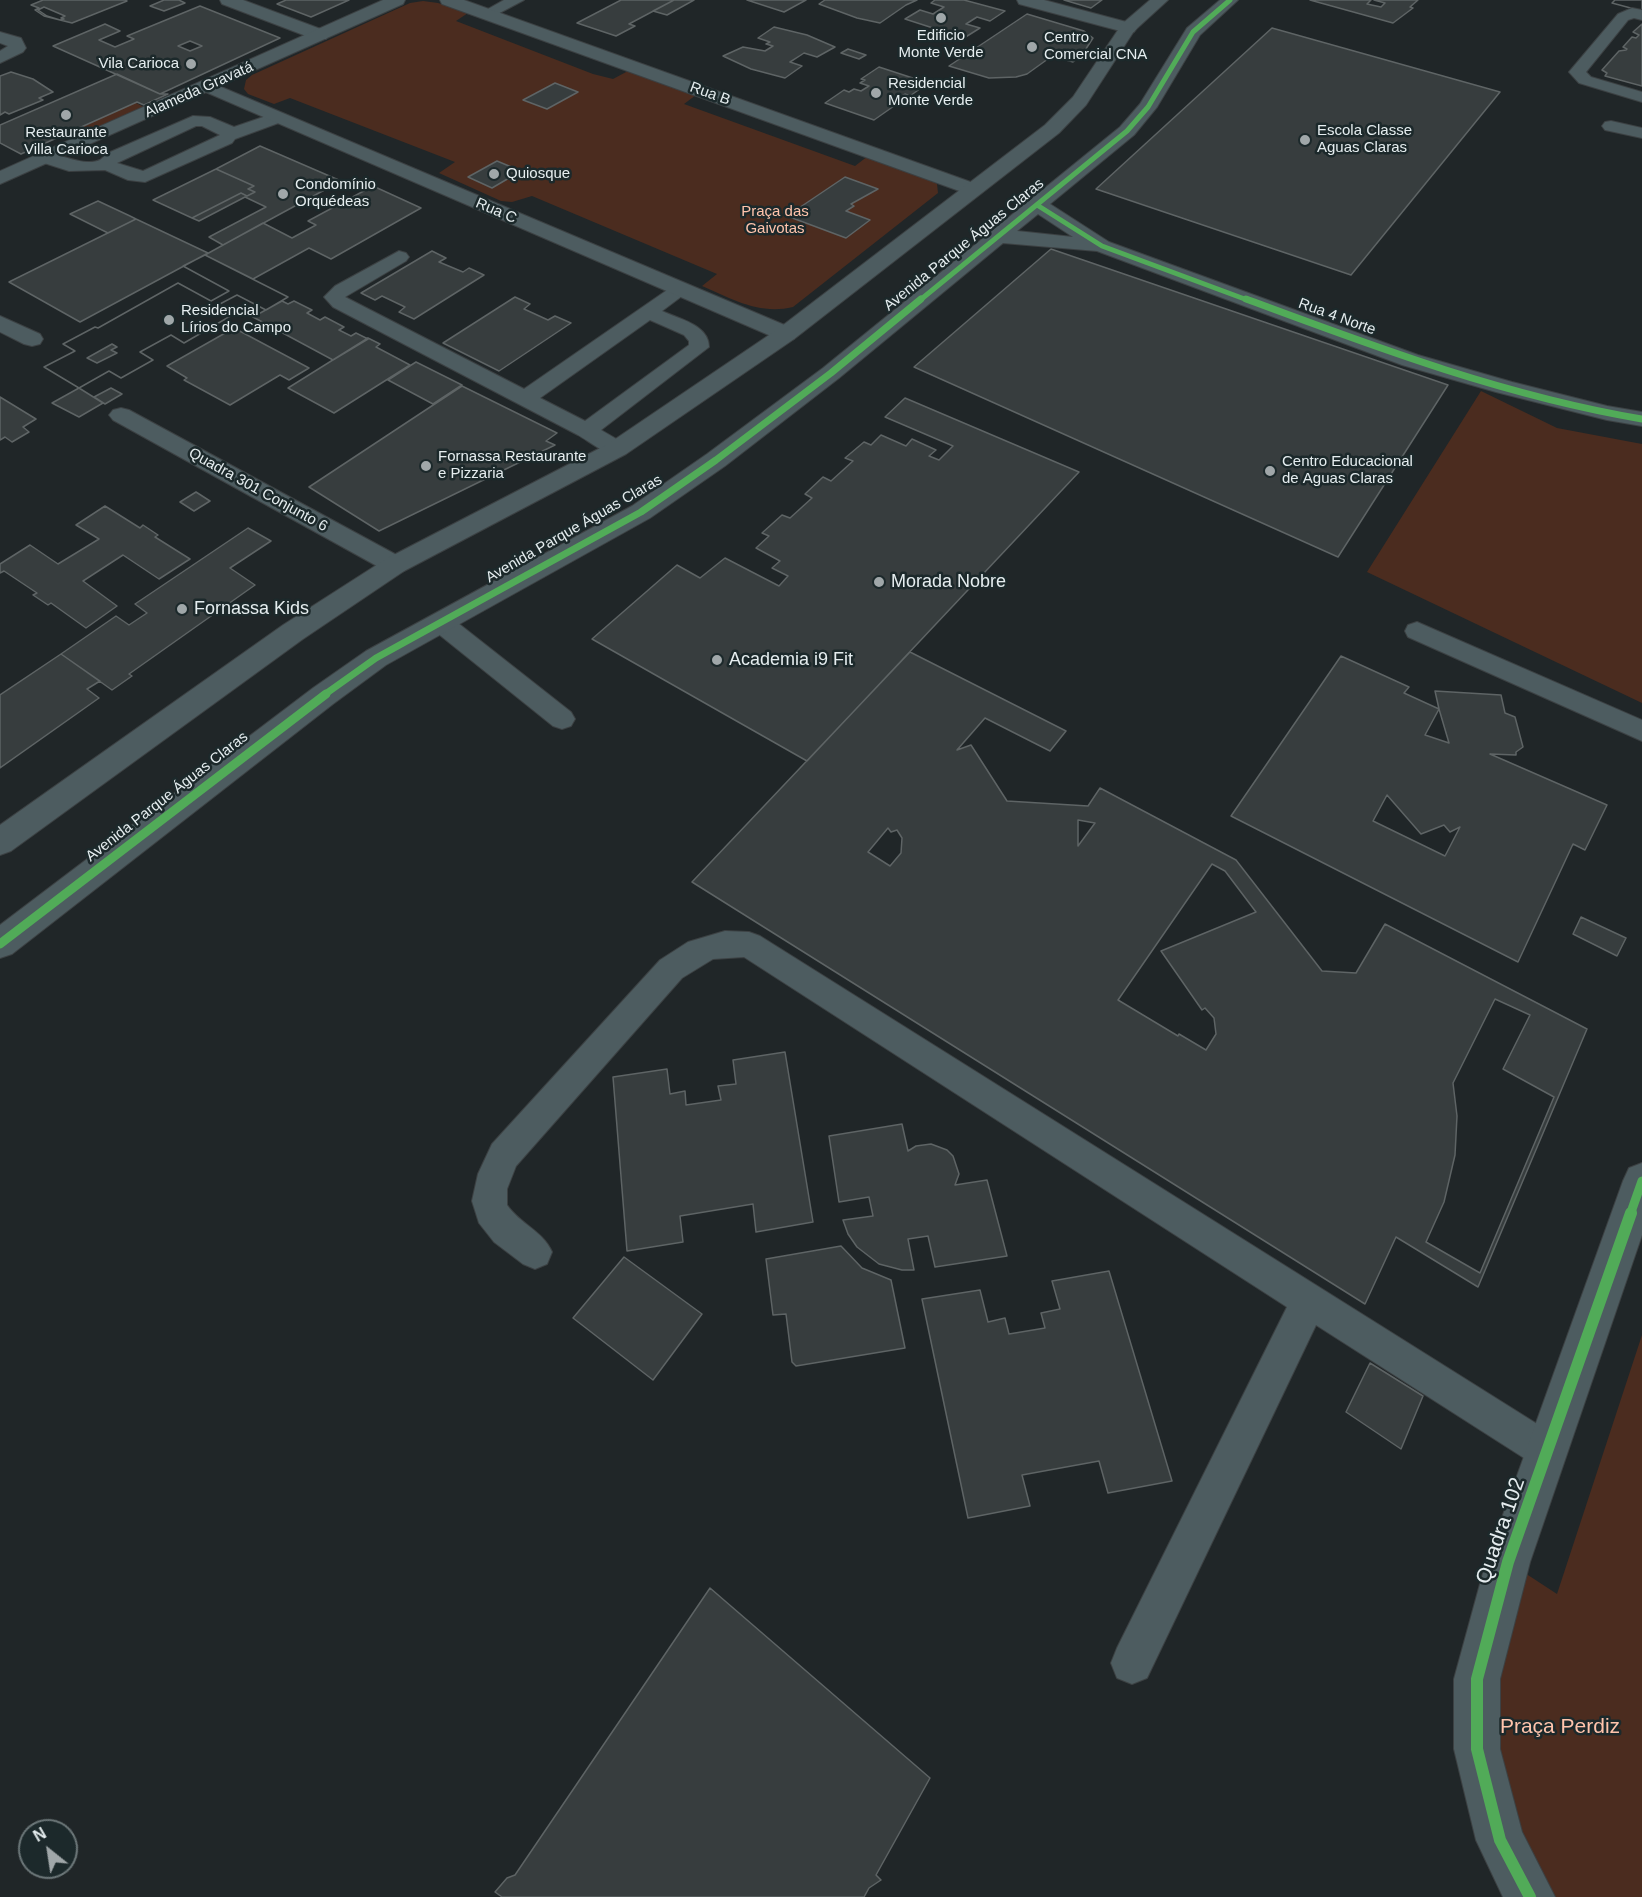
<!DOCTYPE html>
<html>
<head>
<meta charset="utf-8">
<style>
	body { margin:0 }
	#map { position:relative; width:1642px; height:1897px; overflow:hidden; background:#202628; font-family:Helvetica,sans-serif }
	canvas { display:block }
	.north { position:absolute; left:18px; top:1819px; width:60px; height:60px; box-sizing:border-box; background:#1c292b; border:2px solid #6c7779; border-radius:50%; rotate:330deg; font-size:16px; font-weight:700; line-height:24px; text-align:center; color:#e5edef }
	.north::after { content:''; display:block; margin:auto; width:21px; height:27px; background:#a0a7a9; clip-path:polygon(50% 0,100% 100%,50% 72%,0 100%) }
</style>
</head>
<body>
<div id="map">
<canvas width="1642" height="1897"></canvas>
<div class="north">N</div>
</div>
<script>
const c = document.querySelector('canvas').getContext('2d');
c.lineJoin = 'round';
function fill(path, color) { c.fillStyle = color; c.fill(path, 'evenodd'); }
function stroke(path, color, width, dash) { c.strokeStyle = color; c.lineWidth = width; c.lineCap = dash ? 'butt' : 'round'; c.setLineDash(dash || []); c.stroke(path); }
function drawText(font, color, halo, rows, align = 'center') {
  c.font = font + ' Helvetica,sans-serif'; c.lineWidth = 5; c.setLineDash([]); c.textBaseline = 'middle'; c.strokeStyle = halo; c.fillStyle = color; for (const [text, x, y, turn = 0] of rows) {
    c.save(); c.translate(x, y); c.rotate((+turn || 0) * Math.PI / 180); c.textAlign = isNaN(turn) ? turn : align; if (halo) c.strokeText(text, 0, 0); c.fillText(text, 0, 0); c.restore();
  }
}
const green = new Path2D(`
	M423 1 438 3 468 13 456 21 593 74 613 79 628 71 696 95 684 104 855 166 868 156 925 176 937 184 938 193 793 307C759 315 732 299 702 286L717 274 532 196 512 202 501 201 439 173 455 162 290 98 274 104 248 94 244 89 246 80 252 75 410 3Z
	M126 98 146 108 85 135 65 125Z
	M1481 391 1557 428 1642 444V703L1367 572Z
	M1642 1335V1897H1530L1477 1749 1508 1562 1557 1594Z`);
const building = new Path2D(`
	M43 0H125L127 1 72 23 44 16 35 10 39 8 31 5ZM44 7 65 16 61 18 64 19 60 20 47 16 38 10Z
	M164 0H179L185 3 164 11 150 6Z
	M286 0H349L311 17 277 4Z
	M621 0H674L629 24 635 26 616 36 577 23Z
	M674 0H694L667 15 653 11Z
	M747 0H806L784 12Z
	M825 0H917L906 5 880 23 857 18 819 4Z
	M935 0H964L1005 11 990 21 977 17 966 24 980 28 964 38 905 19 920 10 933 14 944 7 931 3Z
	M1064 0H1102L1091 8Z
	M1310 0H1371L1367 4 1381 7 1385 3 1374 0H1418L1410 7 1413 8 1393 23Z
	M1615 0H1642V11L1612 3Z
	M1615 0H1642V11L1612 3Z
	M200 6 280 38 160 94 53 46 105 24 120 31 99 40 115 47 134 39 127 36ZM190 41 202 46 190 51 178 46Z
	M1027 14 1084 31 1093 38 1082 55 1073 62 1052 56 1027 74 1016 77 989 78 949 66Z
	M1642 24V86L1605 76 1607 73 1602 70 1619 51 1626 50 1627 49 1623 47 1632 37 1636 38 1639 35 1633 32Z
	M774 27 807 35 835 47 817 57 804 53 801 55 790 62 802 66 785 78 751 69 723 56 743 47 765 51 773 46 766 44 770 42 758 38Z
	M1272 28 1500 92 1351 275 1096 189Z
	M848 49 866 55 859 59 841 53Z
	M879 67 928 83 910 96 905 94 890 105 894 106 874 120 825 103 844 90 849 92 854 89 861 91 869 86 860 83 865 80 861 79Z
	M11 72 33 79 53 92 39 98 43 100 9 114 5 112 0 115V76Z
	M117 74 160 94H168L144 105 137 102 21 154 0 143V125Z
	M555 83 578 92 547 109 523 100Z
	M260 146 341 181 223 245 209 237 266 207 245 197 199 221 192 218 241 193 247 196 255 192 248 189 254 186 216 169Z
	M497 161 521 171 492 188 468 177Z
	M216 169 254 186 248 189 255 192 247 196 241 193 192 218 153 200Z
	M845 177 878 189 851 204 854 206 846 211 870 220 846 238 787 216Z
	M373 186 421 208 331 259 309 248 253 279 205 255 263 223 292 238 316 225 308 221Z
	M98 201 130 216 136 219 108 233 70 214Z
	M136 219 208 253 80 322 9 282Z
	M1051 249 1448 385 1338 557 914 367Z
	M432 251 446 258 439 262 463 272 469 268 484 275 414 319 399 312 405 307 382 296 375 300 361 293Z
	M205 255 288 297 266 310 237 295 218 305 234 314 184 343 171 335 140 352 153 360 121 378 109 371 79 388 44 367 75 351 63 344 95 327 98 328 178 283 211 301 229 291 183 266ZM112 344 117 347 111 350 117 353 97 363 87 358Z
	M205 255 288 297 266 310 237 295 218 305 234 314 184 343 171 335 140 352 153 360 121 378 109 371 79 388 44 367 75 351 63 344 95 327 98 328 178 283 211 301 229 291 183 266Z
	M515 297 530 304 524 309 548 320 555 316 571 323 499 371 443 343Z
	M282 301 288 304 294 301 312 310 307 313 320 320 325 317 344 327 339 330 351 336 356 333 368 339 333 360 253 317Z
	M234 328 309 368 289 380 280 375 230 405 184 380 187 378 167 366Z
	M368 338 380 344 376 347 410 365 334 413 288 388Z
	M416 362 462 385 433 404 388 380Z
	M462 386 557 433 546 441 555 445 379 531 309 487Z
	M79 388 103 403 79 417 52 403Z
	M111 388 122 394 105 404 94 397Z
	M0 397 36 419 23 427 29 432 12 442 5 437 0 440Z
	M905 398 1079 472 807 761 592 639 677 565 700 578 725 558 779 586 788 576 772 568 780 561 756 548 769 536 762 533 782 515 790 518 812 498 805 494 823 477 831 481 853 461 845 458 864 442 871 445 881 435 906 446 912 439 936 450 929 456 939 460 953 446 885 417Z
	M196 492 210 501 194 511 180 502Z
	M105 506 140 528 143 525 158 535 155 537 190 559 159 579 123 555 83 581 117 606 86 628 51 603 48 605 33 595 37 593 4 571 0 573V564L30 545 58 564 99 539 76 525Z
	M248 528 271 541 230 568 255 585 129 674 132 676 112 690 61 654 116 616 129 625 147 613 135 604Z
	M910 652 1066 731 1050 751 985 718 957 750 971 745 1007 801 1088 806 1100 788 1236 860 1322 971 1356 973 1385 924 1587 1029 1478 1287 1396 1237 1365 1304 692 882ZM1078 820 1095 823 1078 846ZM888 828 891 832 897 830 902 838 901 853 890 866 868 852ZM1212 864 1225 871 1256 912 1161 951 1202 1010 1205 1008 1214 1018 1216 1034 1206 1050 1179 1034 1178 1036 1118 1000ZM1495 999 1530 1015 1503 1069 1554 1097 1480 1273 1426 1242 1444 1202 1455 1155 1457 1116 1453 1083Z
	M61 654 100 681 87 689 99 698 0 768V695Z
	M1341 656 1409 687 1404 693 1439 709 1435 691 1501 695 1505 713 1515 717 1523 747 1516 752V755L1490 754 1607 805 1585 850 1573 844 1518 962 1231 816ZM1439 709 1449 743 1425 735ZM1387 795 1421 834 1444 825 1450 832 1460 827 1445 856 1373 821Z
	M1581 917 1626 938 1617 956 1573 934Z
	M785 1052 813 1222 756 1232 753 1204 680 1216 683 1242 627 1251 613 1077 667 1069 670 1094 685 1091 686 1105 721 1100 718 1086 736 1084 733 1060Z
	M902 1124 908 1151 916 1146 931 1144 947 1150 953 1156 959 1174 955 1185 987 1180 1007 1256 935 1267 928 1236 908 1239 914 1270H902L879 1264 857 1247 848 1234 843 1220 873 1216 869 1197 839 1202 829 1136Z
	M841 1246 862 1268 891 1280 905 1348 796 1366 792 1362 786 1314 773 1315 766 1259Z
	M624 1257 702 1314 653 1380 573 1318Z
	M1109 1271 1172 1481 1108 1493 1099 1461 1022 1475 1030 1506 968 1518 922 1299 980 1290 988 1322 1005 1318 1009 1334 1045 1328 1041 1313 1060 1309 1052 1281Z
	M1370 1363 1423 1396 1401 1449 1346 1412Z
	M710 1588 930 1778 876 1875 881 1880 869 1888 864 1897H502L495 1892 507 1878 515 1875Z`);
const service = new Path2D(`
	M504 0H524L492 17 487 19 479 14Z
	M1632 8 1642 10V20L1634 18 1628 20 1586 72 1591 77 1642 92V102L1579 83 1569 72 1618 14Z
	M278 112 286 117 284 121 235 139 232 143 145 182 128 180 105 170 69 171 41 162 38 158 41 154C56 150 82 168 100 160 103 158 105 155 108 153L193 116 210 117 234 127ZM196 126H202L220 135 143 171 117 163Z
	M1611 121 1642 128V138L1605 130 1602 126 1605 122Z
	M399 251 406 253 409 257 406 261 345 297 524 389 673 286H687L690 290 662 311C679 319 709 325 709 347L601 430 625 444 628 449 625 454C608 458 592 443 578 435L333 307 324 297 335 286ZM650 320 684 335 689 341V345L585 421 540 398Z
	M440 613 449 616 571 712 575 719 571 726 562 729 553 726 431 628 428 622 431 616Z
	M1417 622 1642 720V741L1408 637 1405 631 1408 625Z
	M725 931 749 932 760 936 1561 1439 1567 1452 1561 1465 1548 1471 1535 1465 1316 1325 1147 1678 1132 1684 1117 1678 1111 1663 1117 1648 1287 1307 744 957 713 959 682 978 516 1166 507 1189V1205C520 1224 543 1231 552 1252L547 1264 535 1269 523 1264 494 1242 479 1223 472 1201 478 1174 492 1144 660 960 688 942Z`);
const minor = new Path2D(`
	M220 0H243L326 31 329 35 326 39H314L222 4Z
	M440 0H464L979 185 982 189 979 193H965L442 4Z
	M1017 0H1044L1134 24 1137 28 1134 32 1128 33 1019 4Z
	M0 32 21 38 26 48 23 52 0 63V51L8 46 0 43Z
	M207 81 794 329 797 334 794 339 786 341 778 339 201 90 198 86 201 82Z
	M0 316 40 334 43 339 40 344 32 346 24 344 0 332Z
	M121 408 129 410 404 559 408 565 404 571 395 574 386 571 113 420 109 415 113 410Z
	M1642 1163V1235L1530 1562 1500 1679V1749L1522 1832 1555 1897H1503L1476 1840 1454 1749V1679L1486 1562 1623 1181 1629 1168Z`);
const tertiary = new Path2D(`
	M383 0H405L403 4 0 184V171Z
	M1150 0H1168L1134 31 1086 105 1059 133 794 339 626 454 404 571 303 639 11 851 0 855V825L283 625 386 559 608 444 778 329 1045 125 1073 97 1122 24Z
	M1220 0H1238L1200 35 1157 107 1134 135 1050 204 1109 242 1418 355 1512 382 1607 406 1642 412V426L1607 420 1496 392 1402 365 1097 251 1003 243 839 378 725 466 650 518 386 665 333 704 12 954 0 958V925L313 688 366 651 632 506 707 454 823 368 1120 127 1140 104 1187 28ZM1038 214 1073 237 1017 231Z`);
const cyclewayFar3 = new Path2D(`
	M1037 205 1102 246 1250 301
	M919 301 1127 131 1148 107 1193 32 1230 0`);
const cyclewayFar2 = new Path2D(`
	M1246 299C1375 347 1505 396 1642 419
	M324 695 376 658 641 512 716 460 831 373 921 299`);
const cyclewayFar1 = new Path2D(`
	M0 944 326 694
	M1630 1215 1642 1181`);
const cycleway = new Path2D(`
	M1530 1897 1500 1840 1477 1749V1679L1508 1562 1631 1213`);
const markers = [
	[941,18,6,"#a0a7a9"],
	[1032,47,6,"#a0a7a9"],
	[191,64,6,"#a0a7a9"],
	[876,93,6,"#a0a7a9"],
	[66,115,6,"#a0a7a9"],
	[1305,140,6,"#a0a7a9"],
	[494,174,6,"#a0a7a9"],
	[283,194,6,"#a0a7a9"],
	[169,320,6,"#a0a7a9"],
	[426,466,6,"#a0a7a9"],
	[1270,471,6,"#a0a7a9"],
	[879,582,6,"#a0a7a9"],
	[182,609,6,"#a0a7a9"],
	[717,660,6,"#a0a7a9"]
];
const farPoinames = [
	["Edificio",941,36,"center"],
	["Monte Verde",941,53,"center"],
	["Centro",1044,38],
	["Comercial CNA",1044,55],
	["Vila Carioca",179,64,"right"],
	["Residencial",888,84],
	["Monte Verde",888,101],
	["Escola Classe",1317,131],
	["Aguas Claras",1317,148],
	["Restaurante",66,133,"center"],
	["Villa Carioca",66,150,"center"],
	["Quiosque",506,174],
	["Condomínio",295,185],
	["Orquédeas",295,202],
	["Residencial",181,311],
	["Lírios do Campo",181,328],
	["Fornassa Restaurante",438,457],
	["e Pizzaria",438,474],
	["Centro Educacional",1282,462],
	["de Aguas Claras",1282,479]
];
const farStreetnames = [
	["Alameda Gravatá",199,90,-24],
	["Rua B",710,94,20],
	["Rua C",496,211,23],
	["Avenida Parque Águas Claras",964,245,-39],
	["Rua 4 Norte",1337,317,20],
	["Quadra 301 Conjunto 6",258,490,29],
	["Avenida Parque Águas Claras",574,529,-30],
	["Avenida Parque Águas Claras",167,797,-38]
];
const farParknames = [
	["Praça das",775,212],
	["Gaivotas",775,229]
];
const poiNames = [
	["Morada Nobre",891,582],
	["Fornassa Kids",194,609],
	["Academia i9 Fit",729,660]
];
const nearStreetnames = [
	["Quadra 102",1501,1531,-71]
];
const nearParknames = [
	["Praça Perdiz",1560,1727]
];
fill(green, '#4b2c1f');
fill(building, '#373d3e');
stroke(building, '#5e6465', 1.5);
stroke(service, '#3c4143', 2);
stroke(minor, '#3c4143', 2);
stroke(tertiary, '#3c4143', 2);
fill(service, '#4d5c60');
fill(minor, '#4d5c60');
fill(tertiary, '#4d5c60');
stroke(cyclewayFar3, '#51ab58', 5);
stroke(cyclewayFar2, '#51ab58', 7);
stroke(cyclewayFar1, '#51ab58', 9);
stroke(cycleway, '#51ab58', 12);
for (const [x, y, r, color] of markers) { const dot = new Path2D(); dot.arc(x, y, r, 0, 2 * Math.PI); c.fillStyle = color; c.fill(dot); stroke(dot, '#1c292b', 2); }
drawText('15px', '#e5edef', '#1c292b', farPoinames, 'left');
drawText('15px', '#e5edef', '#1c292b', farStreetnames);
drawText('15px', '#ffc4ac', '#1c292b', farParknames);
drawText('18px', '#e5edef', '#1c292b', poiNames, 'left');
drawText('21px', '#e5edef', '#1c292b', nearStreetnames);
drawText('21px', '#ffc4ac', '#1c292b', nearParknames);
</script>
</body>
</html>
